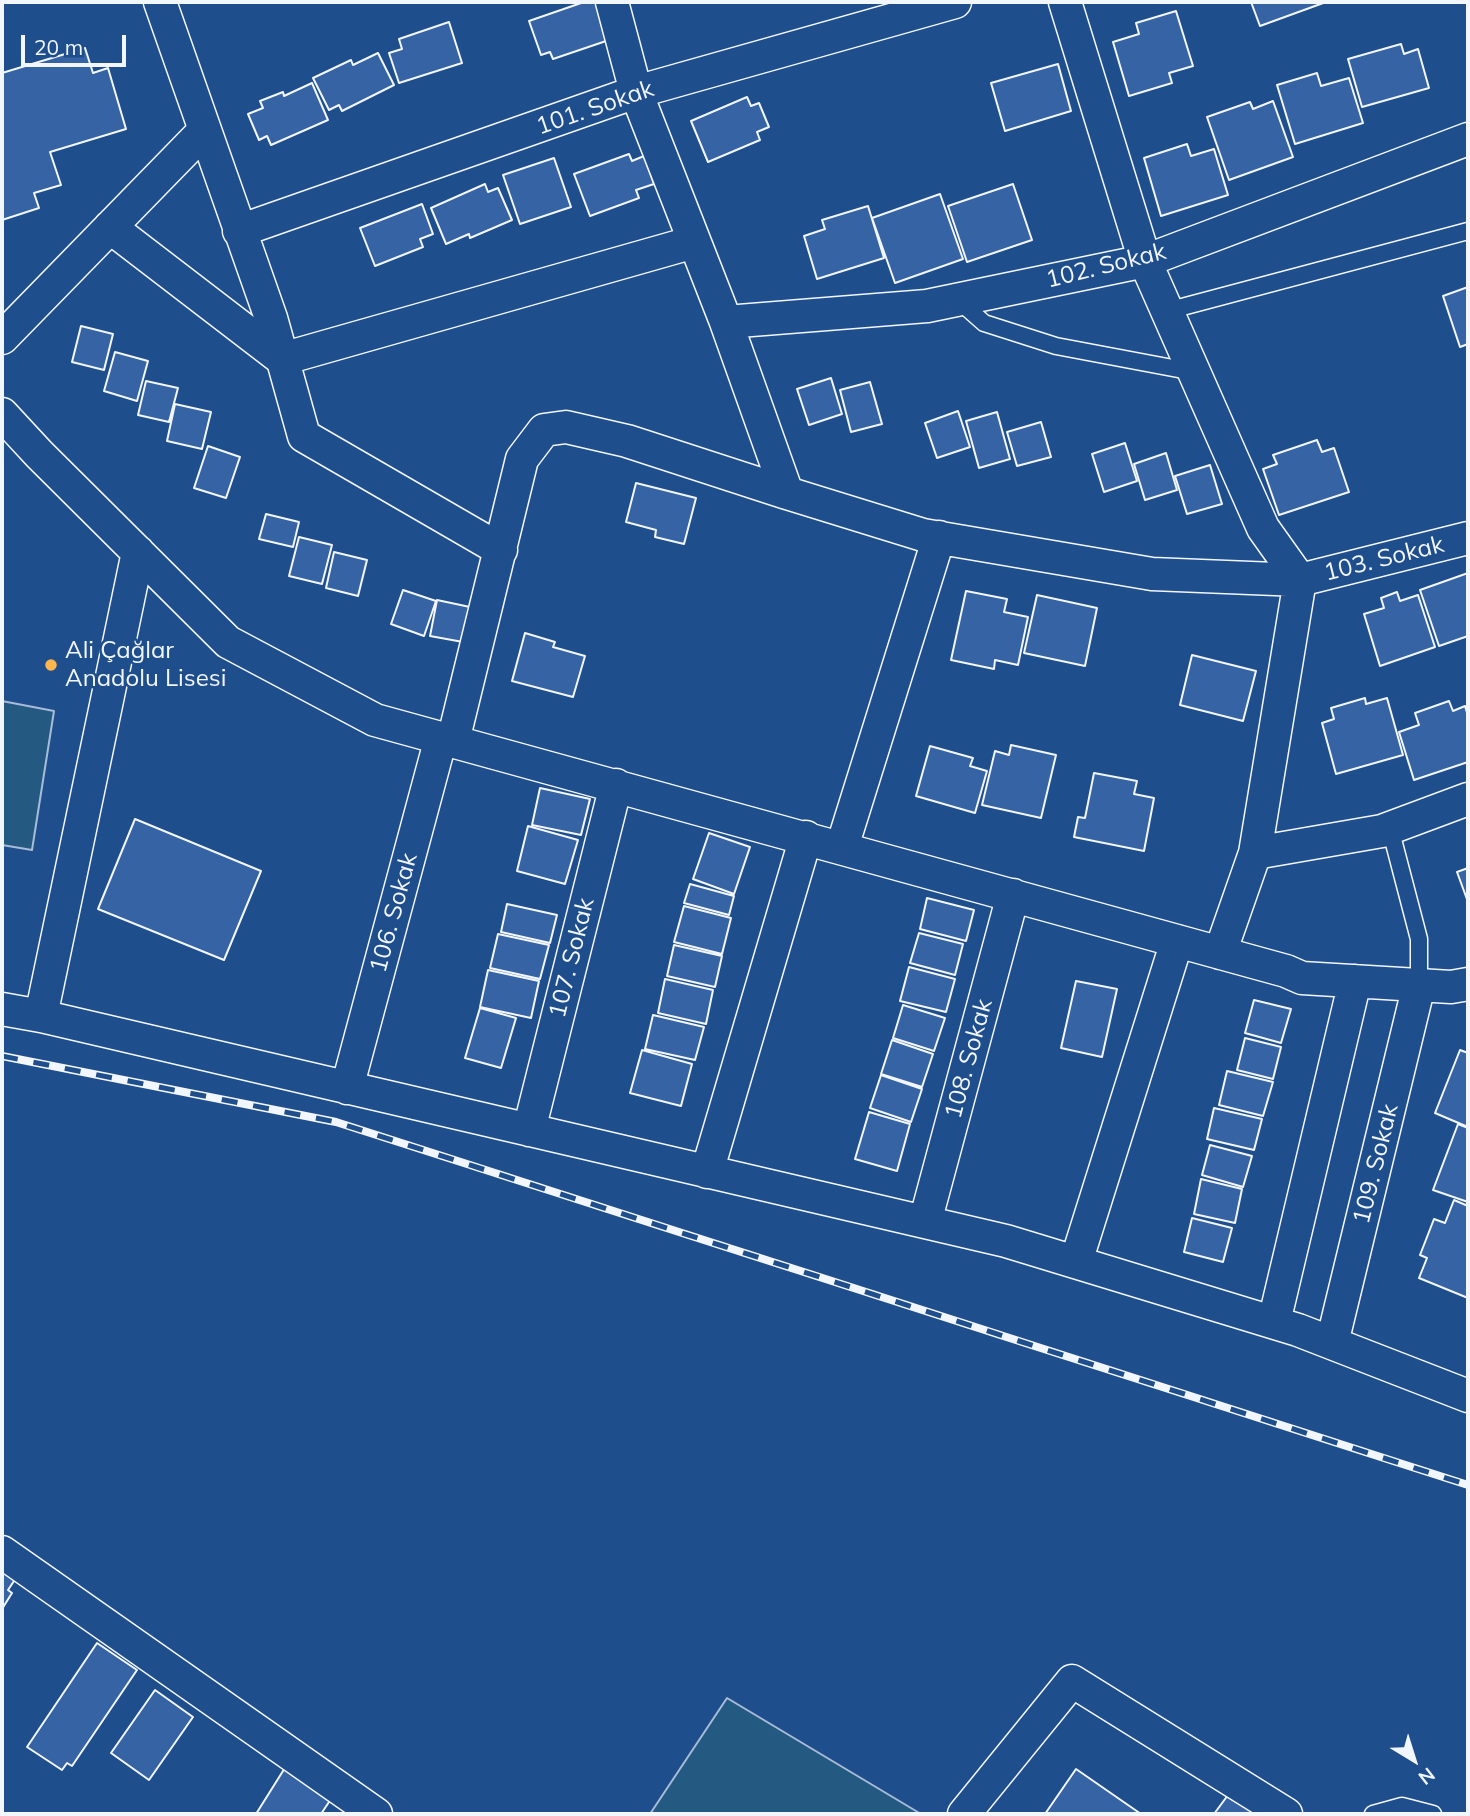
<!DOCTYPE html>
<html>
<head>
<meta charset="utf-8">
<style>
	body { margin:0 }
	#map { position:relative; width:1470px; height:1816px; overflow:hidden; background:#1f4e8c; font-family:Mulish,sans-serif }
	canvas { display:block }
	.frame { position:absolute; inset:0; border:4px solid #f2f6ff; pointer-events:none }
	.north { position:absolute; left:1379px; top:1725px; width:70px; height:70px; -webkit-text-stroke:5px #1f4e8c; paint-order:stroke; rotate:142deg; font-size:19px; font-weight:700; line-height:28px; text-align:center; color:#f2f6ff }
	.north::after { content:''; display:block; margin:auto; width:24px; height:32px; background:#f2f6ff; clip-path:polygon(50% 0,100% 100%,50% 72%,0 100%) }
	.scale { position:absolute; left:21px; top:35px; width:105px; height:32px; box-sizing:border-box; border:4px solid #f2f6ff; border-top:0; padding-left:9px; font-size:21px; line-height:24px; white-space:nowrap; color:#f2f6ff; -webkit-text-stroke:5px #1f4e8c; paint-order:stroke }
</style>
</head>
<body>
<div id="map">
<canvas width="1470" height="1816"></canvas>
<div class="frame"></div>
<div class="north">N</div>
<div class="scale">20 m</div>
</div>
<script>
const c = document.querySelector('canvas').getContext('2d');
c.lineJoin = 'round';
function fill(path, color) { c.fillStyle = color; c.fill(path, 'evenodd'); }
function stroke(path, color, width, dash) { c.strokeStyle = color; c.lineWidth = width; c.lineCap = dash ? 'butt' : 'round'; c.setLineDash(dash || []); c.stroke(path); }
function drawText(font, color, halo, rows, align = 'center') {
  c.font = font + ' Mulish,sans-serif'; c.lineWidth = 5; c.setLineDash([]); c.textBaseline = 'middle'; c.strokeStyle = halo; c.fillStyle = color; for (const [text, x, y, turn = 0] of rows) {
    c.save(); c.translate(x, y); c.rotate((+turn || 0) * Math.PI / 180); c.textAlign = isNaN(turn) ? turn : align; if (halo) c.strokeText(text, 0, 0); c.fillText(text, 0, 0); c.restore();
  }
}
const green = new Path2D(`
	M2 701 54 711 32 850 2 845Z
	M727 1698 921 1814H650Z`);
const building = new Path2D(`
	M584 2H596L609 40 553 59 550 52 541 55 529 21Z
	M1251 2H1326L1260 26Z
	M1176 11 1193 66 1169 73 1172 83 1129 96 1113 42 1139 34 1136 23Z
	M449 22 462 63 399 83 389 53 402 49 399 39Z
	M1401 44 1404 54 1418 49 1429 88 1362 107 1348 59Z
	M85 48 93 73 108 68 126 129 50 152 61 185 34 193 39 208 2 220V73Z
	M378 53 394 85 342 111 339 105 329 110 313 78 351 60 353 65Z
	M1058 64 1071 111 1005 131 991 83Z
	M1317 73 1321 86 1349 78 1363 123 1295 144 1277 85Z
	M312 83 328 120 271 145 267 136 259 140 248 114 263 108 260 101 283 92 284 96Z
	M747 97 751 106 759 103 769 127 757 132 760 140 708 162 691 121Z
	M1273 101 1293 157 1229 180 1207 117 1250 102 1253 109Z
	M1187 144 1191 156 1214 149 1228 195 1161 216 1144 158Z
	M629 154 632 161 644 156 654 184 636 190 639 198 590 216 574 174Z
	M554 158 571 207 520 224 503 175Z
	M485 184 488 192 498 188 512 220 470 238 469 234 446 244 431 208Z
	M1013 184 1032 240 967 262 948 206Z
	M940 194 963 259 895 283 872 218Z
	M422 204 433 234 420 239 423 247 375 266 360 228Z
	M868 206 884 258 817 279 804 236 825 229 822 220Z
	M1468 287V344L1460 347 1443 296Z
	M81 326 113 334 104 370 72 362Z
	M115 352 148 361 137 401 104 391Z
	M831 378 842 414 809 425 797 389Z
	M146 381 178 388 169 422 138 415Z
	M870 382 882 424 851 432 840 390Z
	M175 404 211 412 202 449 167 441Z
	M958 411 970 447 937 458 925 423Z
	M997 412 1010 459 979 468 966 421Z
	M1041 422 1051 457 1017 466 1007 432Z
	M1317 440 1322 452 1334 448 1349 492 1279 515 1263 469 1277 464 1273 455Z
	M1125 443 1137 481 1104 492 1092 454Z
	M208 446 240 457 226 498 194 488Z
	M1166 453 1177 490 1145 500 1134 464Z
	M1210 465 1222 504 1187 514 1175 476Z
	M636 483 696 498 684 544 655 537 656 530 626 522Z
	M266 514 299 522 293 547 259 539Z
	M299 537 332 545 322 584 289 576Z
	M334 552 367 560 358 596 326 588Z
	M1468 573V636L1439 646 1420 590Z
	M403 590 436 601 424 636 391 624Z
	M966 591 1007 599 1004 612 1028 617 1018 665 995 660 994 669 951 660Z
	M1397 592 1400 601 1418 595 1435 647 1380 666 1364 614 1384 608 1381 598Z
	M1037 595 1097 608 1085 666 1024 653Z
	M437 600 470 607 463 642 430 636Z
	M525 633 555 642 553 647 585 656 573 697 512 681Z
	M1192 655 1256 671 1243 721 1180 705Z
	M1365 698 1366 704 1387 698 1403 755 1336 774 1322 723 1334 719 1331 708Z
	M1449 701 1453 711 1465 706 1468 716V762L1414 780 1399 732 1419 725 1415 713Z
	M1011 745 1056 755 1041 818 982 805 995 751 1009 755Z
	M930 746 973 758 970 766 987 771 975 813 916 796Z
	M1094 773 1137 781 1134 794 1154 798 1144 851 1074 837 1078 817 1085 818Z
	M540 788 590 799 581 835 532 825Z
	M135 819 261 871 224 960 98 909Z
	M528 826 578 840 565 884 517 871Z
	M709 833 750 847 734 894 693 879Z
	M1468 868V902L1457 872Z
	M690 884 734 896 729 915 684 903Z
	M927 898 974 910 966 941 920 929Z
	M507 904 557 915 550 943 501 932Z
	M684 906 731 918 722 954 674 942Z
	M919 933 963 944 955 975 910 963Z
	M498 934 549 945 540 979 490 968Z
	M674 945 722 956 715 987 667 976Z
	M909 967 955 979 946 1012 900 1001Z
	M488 970 539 981 531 1018 480 1007Z
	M665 979 713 990 706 1024 658 1013Z
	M1076 981 1117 989 1102 1057 1061 1048Z
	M1254 1000 1291 1009 1281 1043 1245 1033Z
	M903 1005 945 1018 934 1051 893 1038Z
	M480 1008 516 1018 501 1068 465 1058Z
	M653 1015 704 1027 695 1060 645 1049Z
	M1245 1038 1281 1047 1273 1079 1237 1070Z
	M892 1040 933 1054 922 1087 881 1074Z
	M642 1050 692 1064 681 1106 630 1093Z
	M1460 1050 1468 1053V1127L1435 1113Z
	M1227 1071 1273 1082 1263 1116 1219 1105Z
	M881 1075 922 1089 911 1122 870 1108Z
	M1214 1108 1262 1119 1254 1150 1207 1139Z
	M869 1112 910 1124 897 1171 855 1159Z
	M1458 1124 1468 1128V1202L1433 1190Z
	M1210 1145 1252 1156 1243 1187 1202 1175Z
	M1201 1179 1242 1189 1235 1223 1194 1214Z
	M1454 1200 1468 1206V1298L1419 1278 1427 1258 1420 1255 1434 1219 1445 1223Z
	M1192 1218 1232 1228 1223 1262 1184 1252Z
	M2 1556 22 1569 8 1590 12 1593 2 1609Z
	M97 1643 137 1670 72 1766 67 1763 62 1770 27 1747Z
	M155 1690 193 1717 149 1780 111 1753Z
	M288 1763 335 1793 321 1814H256Z
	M1076 1769 1141 1814H1045Z
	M1231 1791 1265 1814H1214Z`);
const service = new Path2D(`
	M958 300 984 323 1056 346 1194 372
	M1167 311 1468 231
	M1390 828 1419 939V985
	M1373 1814 1402 1806 1433 1814`);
const minor = new Path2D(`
	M160 2 271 318 304 436 501 550
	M612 2 636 92 726 322 787 493 923 535 1152 574 1300 580 1255 853 1220 953
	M1065 2 1145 261 1263 528 1300 580 1468 538
	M110 227 282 359 694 242
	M239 231 636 92 955 2
	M726 322 927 306 1145 261 1468 139
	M2 338 204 131
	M2 414 39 454 228 642 375 720 1286 971 1302 978 1451 987 1468 984
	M453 741 522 459 544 430 566 427 627 441 787 493
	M842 847 939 537
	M1255 853 1382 831 1468 799
	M2 1009 41 1016 1006 1241 1298 1330 1468 1396
	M41 1016 138 552
	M347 1088 441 738
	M529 1130 616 785
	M707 1172 806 837
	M925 1222 1013 895
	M1076 1262 1177 941
	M1274 1322 1355 981
	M1332 1343 1419 985
	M2 1552 376 1814
	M964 1814 1072 1681 1286 1814`);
const rail = new Path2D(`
	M2 1056 336 1122 1468 1485`);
const markers = [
	[51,665,7,"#ffb74d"]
];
const streetNames = [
	["101. Sokak",595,108,-19],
	["102. Sokak",1106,266,-14],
	["103. Sokak",1384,559,-14],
	["106. Sokak",394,913,-75],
	["107. Sokak",572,958,-76],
	["108. Sokak",969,1059,-75],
	["109. Sokak",1376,1164,-76]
];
const poiNames = [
	["Ali Çağlar",65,651],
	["Anadolu Lisesi",65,679]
];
fill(green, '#245a82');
stroke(green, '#a8bbd7', 2);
fill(building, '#3563a3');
stroke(building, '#f2f6ff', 2);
stroke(service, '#f2f6ff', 19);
stroke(minor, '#f2f6ff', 35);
stroke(service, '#1f4e8c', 16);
stroke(minor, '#1f4e8c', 32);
stroke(rail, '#f2f6ff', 8);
stroke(rail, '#1f4e8c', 5, [16]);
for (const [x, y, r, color] of markers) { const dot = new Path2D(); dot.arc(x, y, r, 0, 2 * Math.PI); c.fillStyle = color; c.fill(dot); stroke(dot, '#1f4e8c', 2.5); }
drawText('24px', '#f2f6ff', '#1f4e8c', streetNames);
drawText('24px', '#f2f6ff', '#1f4e8c', poiNames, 'left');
</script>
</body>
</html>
